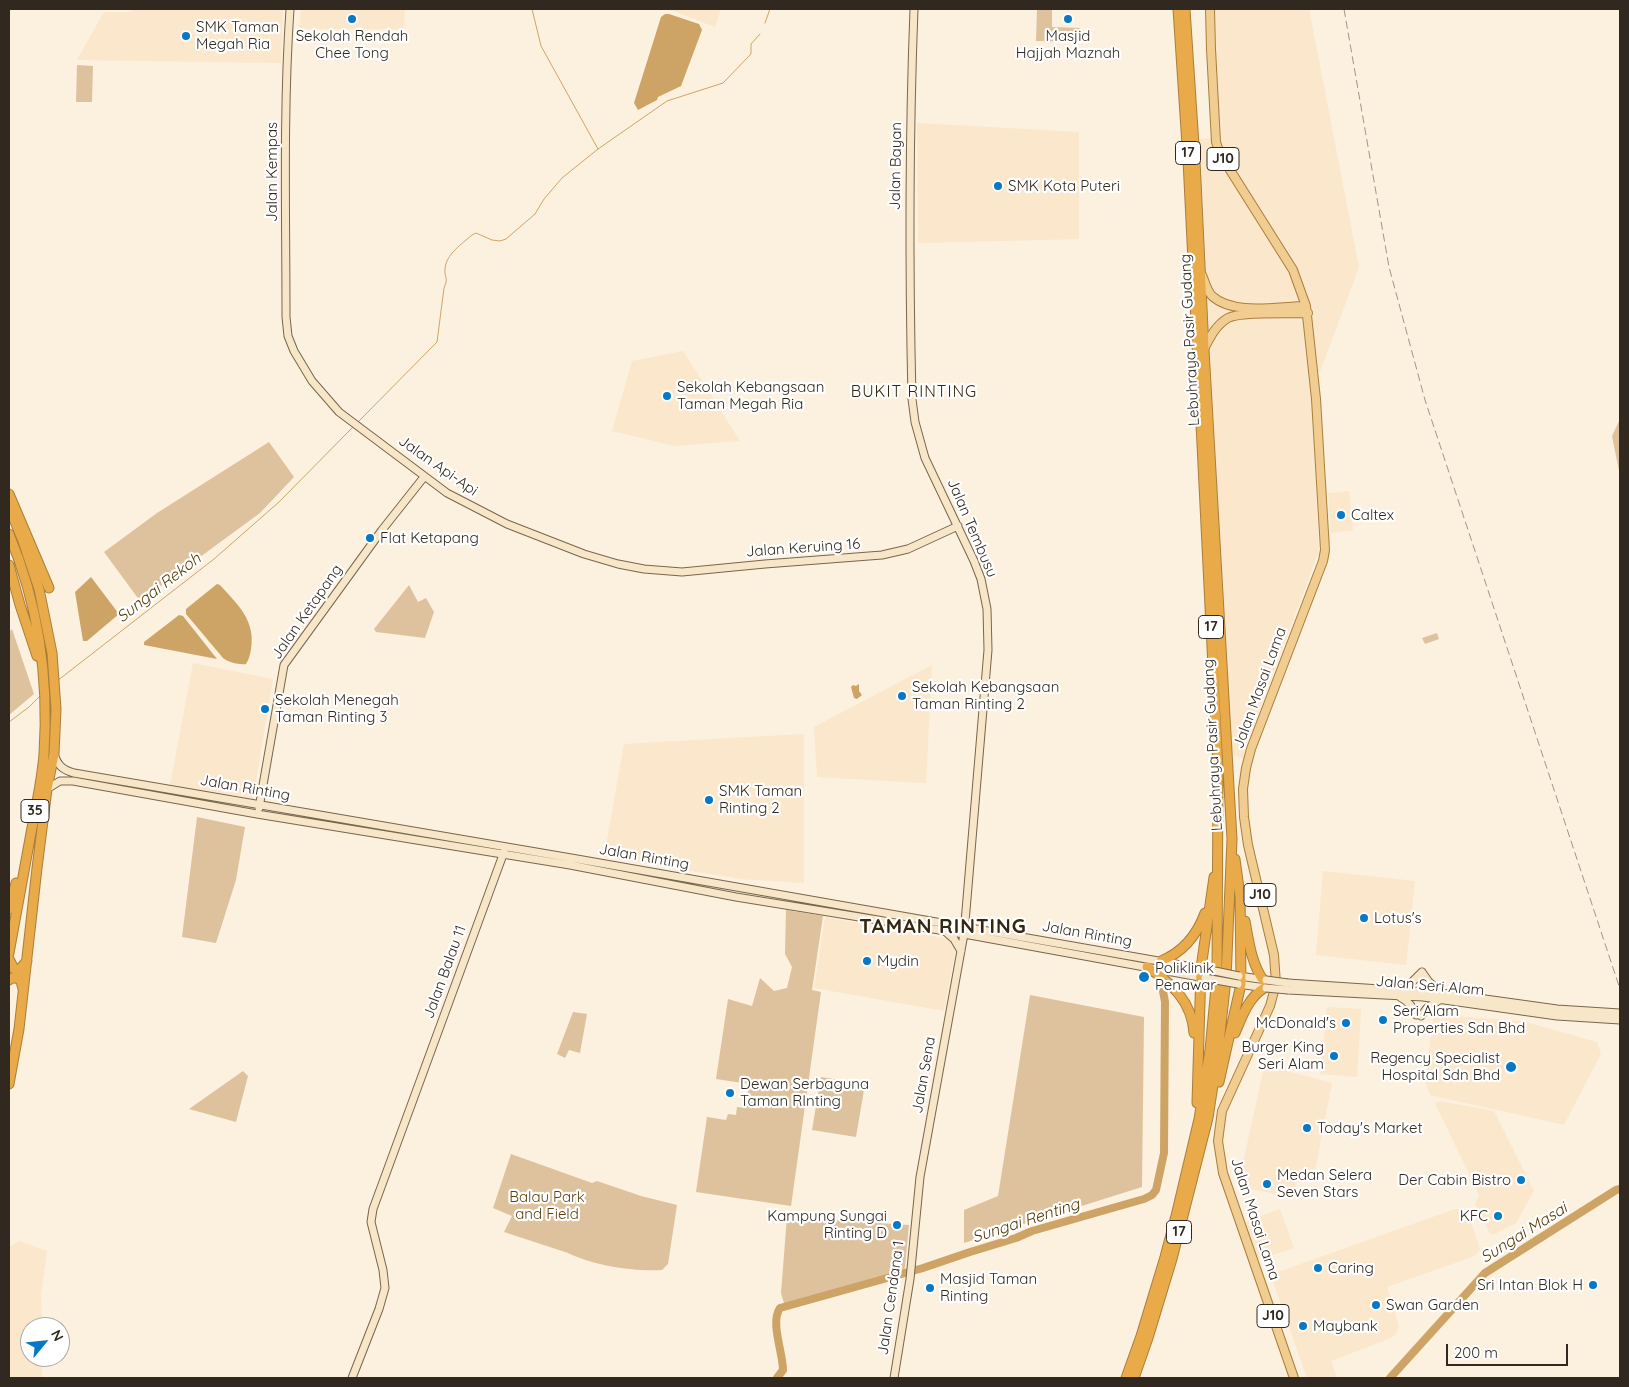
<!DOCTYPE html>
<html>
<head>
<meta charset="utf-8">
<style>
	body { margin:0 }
	#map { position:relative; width:1629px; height:1387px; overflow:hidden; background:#fcf0df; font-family:Quicksand,sans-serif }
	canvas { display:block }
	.frame { position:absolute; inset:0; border:10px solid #31291f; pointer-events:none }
	.north { position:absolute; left:20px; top:1317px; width:50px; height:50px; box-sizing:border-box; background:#fff; border:1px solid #ada9a5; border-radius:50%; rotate:62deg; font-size:14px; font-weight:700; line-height:20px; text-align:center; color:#31291f }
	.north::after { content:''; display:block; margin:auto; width:18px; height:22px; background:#0778c3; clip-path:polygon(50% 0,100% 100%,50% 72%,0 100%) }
	.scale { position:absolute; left:1446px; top:1344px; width:122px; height:22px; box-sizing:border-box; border:2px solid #31291f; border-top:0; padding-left:6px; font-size:15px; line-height:18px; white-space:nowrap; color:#31291f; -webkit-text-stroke:4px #fff; paint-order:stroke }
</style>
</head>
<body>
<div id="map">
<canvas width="1629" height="1387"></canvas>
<div class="frame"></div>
<div class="north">N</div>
<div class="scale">200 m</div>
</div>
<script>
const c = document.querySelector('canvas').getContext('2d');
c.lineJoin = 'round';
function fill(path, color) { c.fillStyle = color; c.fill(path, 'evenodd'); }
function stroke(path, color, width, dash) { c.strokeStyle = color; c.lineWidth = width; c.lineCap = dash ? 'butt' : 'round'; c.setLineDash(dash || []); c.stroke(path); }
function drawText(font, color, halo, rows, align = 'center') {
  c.font = font + ' Quicksand,sans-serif'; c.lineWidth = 4.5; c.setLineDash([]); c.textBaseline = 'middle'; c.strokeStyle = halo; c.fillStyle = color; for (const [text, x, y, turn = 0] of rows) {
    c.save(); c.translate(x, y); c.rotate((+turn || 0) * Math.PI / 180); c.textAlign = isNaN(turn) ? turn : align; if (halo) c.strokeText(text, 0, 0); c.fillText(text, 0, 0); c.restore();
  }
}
const built = new Path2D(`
	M132 9H283L281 63 77 60 104 12H132Z
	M301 9H405L404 29H299Z
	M668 9H721L715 27Z
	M1213 9H1309L1359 267 1320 372 1310 373 1319 551 1245 748 1244 759 1230 754 1200 139 1219 137Z
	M917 123 1079 132V239L918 243Z
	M683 351 740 441 674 446 612 431 632 361Z
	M1349 491 1353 530 1331 533 1328 493Z
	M193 663 273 679 253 799 170 785Z
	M932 665 926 783 817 777 814 727Z
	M804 734V883L741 879 604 857 624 744Z
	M1323 871 1415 881 1406 965 1316 955Z
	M825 917 949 939 954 943 955 952 944 1011 814 988Z
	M1327 1007 1361 1009 1357 1077 1320 1074Z
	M1438 1015 1522 1021 1597 1042 1601 1054 1564 1125 1430 1095 1425 1080 1433 1019Z
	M1269 1066 1332 1083 1313 1182 1297 1180 1293 1198 1238 1186 1263 1071Z
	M1440 1101 1494 1111 1534 1191 1516 1223 1495 1234H1490L1475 1205 1479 1195 1435 1103Z
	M1280 1209 1294 1248 1258 1260 1245 1222Z
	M1455 1209 1462 1211 1469 1217 1480 1249 1477 1254 1472 1257 1387 1287 1399 1326 1396 1334 1391 1338 1331 1361 1337 1378H1307L1272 1279 1274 1275 1278 1272Z
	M19 1241 47 1251 41 1294 42 1327H30V1357H42V1378H9V1247Z`);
const green = new Path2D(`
	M1037 9H1052V27L1080 28V42L1036 41Z
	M77 65 93 66 92 102H76Z
	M1620 419V476L1612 436Z
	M269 442 294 477 260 513 140 601 104 552 157 513Z
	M409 585 418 602 426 598 434 612 425 638 376 632 374 629Z
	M12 629 34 694 9 715V632Z
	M1437 633 1439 639 1425 644 1422 638Z
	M197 817 245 827 236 880 216 943 182 937Z
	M786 910 823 916 812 990 821 992 791 1206 696 1192 707 1117 726 1120 728 1114 736 1115 737 1107 746 1108 749 1084 716 1079 728 999 752 1006 760 978 774 991 787 988 792 967 785 954Z
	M1030 995 1144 1017 1142 1187 964 1243V1210L998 1196Z
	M573 1012 587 1014 580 1053 569 1050 565 1058 557 1054Z
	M243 1071 248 1076 236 1122 189 1109Z
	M821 1077 865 1084 856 1137 812 1130Z
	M511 1154 592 1183 597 1181 641 1196 677 1205 668 1264 662 1270C634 1272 592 1265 568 1253L504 1232 512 1216 493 1208Z
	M787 1217 909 1225 904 1277 786 1310 781 1293Z`);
const water = new Path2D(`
	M665 14H669L699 24 702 30 681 86 658 97 657 100 638 110 634 103 661 17Z
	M91 577 119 614 87 641H83L75 592Z
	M217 584 220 585C237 604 256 620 251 649 250 655 249 659 246 664 239 665 228 662 223 658L186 614V609Z
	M179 615 183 616 217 659 144 645V642Z
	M859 684V691L862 695 857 699 854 698 851 687 853 685 856 686Z`);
const stream = new Path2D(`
	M532 9 541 46 598 149
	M765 23 770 9
	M358 422 437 342 444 288C449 277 444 278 445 269 446 254 462 244 472 235L476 233 492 240 500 241 506 239 535 214 544 199 562 178 598 149 667 101 723 83 751 54V44L760 34
	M57 681 214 559 279 502 353 427
	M9 722 29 707 41 695`);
const river = new Path2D(`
	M777 1378 783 1370C783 1353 770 1322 780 1308L923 1268 970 1252 1016 1238 1032 1231 1144 1199 1152 1195 1156 1190 1164 1153 1165 1002 1163 991
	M1390 1378 1485 1273 1616 1190 1620 1189`);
const secondary = new Path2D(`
	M290 9C283 111 286 214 286 317L288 336 294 351 312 381 339 412 447 493 507 524 584 554 618 564 644 569 682 572 765 564 882 555 908 549 958 526
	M54 754C58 766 63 770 74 773L577 859 1204 969
	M47 789 60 781H73L257 814 570 865 736 897 964 934 1205 978
	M259 808 284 665 382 530 424 477
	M946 932 954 939 961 951
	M1239 976 1266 980
	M1288 983 1442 993 1557 1009 1620 1013
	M1238 984 1266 988
	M1288 990 1423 997 1557 1016 1620 1020
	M1400 990 1409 985 1422 972 1429 982 1441 992
	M1400 997C1408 1001 1413 1006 1416 1015
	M1421 1016 1427 1008 1441 999
	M352 1378 379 1309 385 1288 383 1270 371 1222 373 1209 504 852
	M894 1378 910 1279 920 1177 964 934 988 650 987 609 981 579 974 561 925 458 915 422 912 399C909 269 909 139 914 9`);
const primary = new Path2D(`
	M1210 9 1211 49 1216 142 1220 154 1293 270 1306 306 1316 399 1325 550 1323 561 1251 749 1246 768 1243 789 1244 817 1248 845 1274 955 1276 984 1270 1006 1222 1111 1218 1141 1223 1173 1294 1378
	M1202 275C1205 282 1207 291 1212 296 1234 316 1279 306 1306 306
	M1204 349C1210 337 1216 325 1228 318 1240 311 1291 314 1308 313`);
const highway = new Path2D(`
	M9 494 49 588
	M9 507 23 541 39 589 52 653 56 709 54 754 47 789 37 868 19 1029 9 1084
	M9 534C38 603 49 679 44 754 42 780 36 807 31 833 24 873 16 913 9 953
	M9 565 20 605 37 656
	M1235 859 1240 896
	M9 909 16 883
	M1245 921C1249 942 1251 962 1263 980
	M9 959 14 969 19 970 27 961
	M1161 961C1183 952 1197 935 1205 913
	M1147 967C1172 983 1192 1002 1194 1033
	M9 980 12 978H17L21 981 23 989
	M1235 1033C1242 1017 1248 998 1264 988
	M1219 1082 1241 984 1240 892
	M1197 1103 1201 968 1214 877
	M1126 1378 1141 1336 1165 1257 1176 1216 1199 1119 1210 1050 1217 977 1218 769 1188 160 1178 9
	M1134 1378 1148 1338 1172 1259 1208 1118 1218 1052 1226 979 1232 839 1204 349 1195 160 1185 9`);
const rail = new Path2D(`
	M1344 9 1389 267 1425 400 1620 989`);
const secondaryBridge = new Path2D(`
	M1205 969 1239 976
	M1205 978 1238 984
	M1266 980 1288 983
	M1266 988 1288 990`);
const markers = [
	[352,19,5,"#0778c3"],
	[1068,19,5,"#0778c3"],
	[186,36,5,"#0778c3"],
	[998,186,5,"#0778c3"],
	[667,396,5,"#0778c3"],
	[1341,515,5,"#0778c3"],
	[370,538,5,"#0778c3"],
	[902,696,5,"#0778c3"],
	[265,709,5,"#0778c3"],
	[709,800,5,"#0778c3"],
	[1364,918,5,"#0778c3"],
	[867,961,5,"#0778c3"],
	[1144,977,6,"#0778c3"],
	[1383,1020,5,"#0778c3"],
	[1346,1023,5,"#0778c3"],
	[1334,1056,5,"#0778c3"],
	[1511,1067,6,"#0778c3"],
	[730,1093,5,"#0778c3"],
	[1307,1128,5,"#0778c3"],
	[1521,1180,5,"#0778c3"],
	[1267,1184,5,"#0778c3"],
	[1498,1216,5,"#0778c3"],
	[897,1225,5,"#0778c3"],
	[1318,1268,5,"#0778c3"],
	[1593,1285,5,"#0778c3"],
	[930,1288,5,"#0778c3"],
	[1376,1305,5,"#0778c3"],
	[1303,1326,5,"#0778c3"]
];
const shields = [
	[1188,153,25],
	[1223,159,32],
	[1211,627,25],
	[35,811,28],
	[1260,895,32],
	[1179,1232,25],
	[1273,1316,32]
];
const shieldNames = [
	["17",1188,153],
	["J10",1223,159],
	["17",1211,627],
	["35",35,811],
	["J10",1260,895],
	["17",1179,1232],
	["J10",1273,1316]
];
const poiNames = [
	["SMK Taman",196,27],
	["Megah Ria",196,44],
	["Sekolah Rendah",352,36,"center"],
	["Chee Tong",352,53,"center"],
	["Masjid",1068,36,"center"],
	["Hajjah Maznah",1068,53,"center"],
	["SMK Kota Puteri",1008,186],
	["Sekolah Kebangsaan",677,387],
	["Taman Megah Ria",677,404],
	["Caltex",1351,515],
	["Flat Ketapang",380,538],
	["Sekolah Kebangsaan",912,687],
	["Taman Rinting 2",912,704],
	["Sekolah Menegah",275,700],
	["Taman Rinting 3",275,717],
	["SMK Taman",719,791],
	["Rinting 2",719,808],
	["Lotus's",1374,918],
	["Mydin",877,961],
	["Poliklinik",1155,968],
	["Penawar",1155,985],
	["Seri Alam",1393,1011],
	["Properties Sdn Bhd",1393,1028],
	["McDonald's",1336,1023,"right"],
	["Burger King",1324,1047,"right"],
	["Seri Alam",1324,1064,"right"],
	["Regency Specialist",1500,1058,"right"],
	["Hospital Sdn Bhd",1500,1075,"right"],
	["Dewan Serbaguna",740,1084],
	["Taman RInting",740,1101],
	["Today's Market",1317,1128],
	["Medan Selera",1277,1175],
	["Seven Stars",1277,1192],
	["Der Cabin Bistro",1511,1180,"right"],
	["Kampung Sungai",887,1216,"right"],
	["Rinting D",887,1233,"right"],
	["KFC",1488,1216,"right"],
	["Caring",1328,1268],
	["Masjid Taman",940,1279],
	["Rinting",940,1296],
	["Sri Intan Blok H",1583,1285,"right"],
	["Swan Garden",1386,1305],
	["Maybank",1313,1326]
];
const streetNames = [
	["Jalan Bayan",896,166,-89],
	["Jalan Kempas",272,172,-90],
	["Lebuhraya Pasir Gudang",1190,340,-93],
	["Jalan Api-Api",438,466,35],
	["Jalan Tembusu",972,528,67],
	["Jalan Keruing 16",803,548,-4],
	["Jalan Ketapang",307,612,-55],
	["Jalan Masai Lama",1260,688,-70],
	["Lebuhraya Pasir Gudang",1213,745,-93],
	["Jalan Rinting",245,788,10],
	["Jalan Rinting",644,857,10],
	["Jalan Rinting",1087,934,10],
	["Jalan Balau 11",445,972,-70],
	["Jalan Seri Alam",1430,986,5],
	["Jalan Sena",924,1075,-80],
	["Jalan Masai Lama",1255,1219,72],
	["Jalan Cendana 1",891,1298,-82]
];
const parkNames = [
	["Balau Park",547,1197],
	["and Field",547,1214]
];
const neighbourhoodNames = [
	["BUKIT RINTING",914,392]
];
const waterNames = [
	["Sungai Rekoh",159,588,-38],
	["Sungai Renting",1026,1221,-18],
	["Sungai Masai",1524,1233,-32]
];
const districtNames = [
	["TAMAN RINTING",943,927]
];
fill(built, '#fbe7cb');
fill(green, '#ddc29d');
fill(water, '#cea466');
stroke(stream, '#cea466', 1);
stroke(river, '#cea466', 8);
stroke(secondary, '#78664d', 9);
stroke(primary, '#a97e3b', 10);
stroke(highway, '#a97e3b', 11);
stroke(secondary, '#f8e6c9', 7);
stroke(primary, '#f2cd92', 8);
stroke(highway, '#e9ab4a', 9);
stroke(rail, '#9f9587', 1, [8, 4]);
stroke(secondaryBridge, '#78664d', 9, []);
stroke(secondaryBridge, '#f8e6c9', 7);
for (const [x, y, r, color] of markers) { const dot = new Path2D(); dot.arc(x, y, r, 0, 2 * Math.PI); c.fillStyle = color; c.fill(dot); stroke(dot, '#fff', 2); }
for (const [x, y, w] of shields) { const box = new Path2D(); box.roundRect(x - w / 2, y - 11.5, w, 23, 4); c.fillStyle = '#fff'; c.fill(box); stroke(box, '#31291f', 1); }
drawText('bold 14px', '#31291f', null, shieldNames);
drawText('15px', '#31291f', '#fff', poiNames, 'left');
drawText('15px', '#31291f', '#fff', streetNames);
drawText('15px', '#5d3f0e', '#fff', parkNames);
c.letterSpacing = '1px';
drawText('16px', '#362710', '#fff', neighbourhoodNames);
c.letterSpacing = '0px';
drawText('italic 16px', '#543803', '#fff', waterNames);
c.letterSpacing = '1px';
drawText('bold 20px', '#362710', '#fff', districtNames);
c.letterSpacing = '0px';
</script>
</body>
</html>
